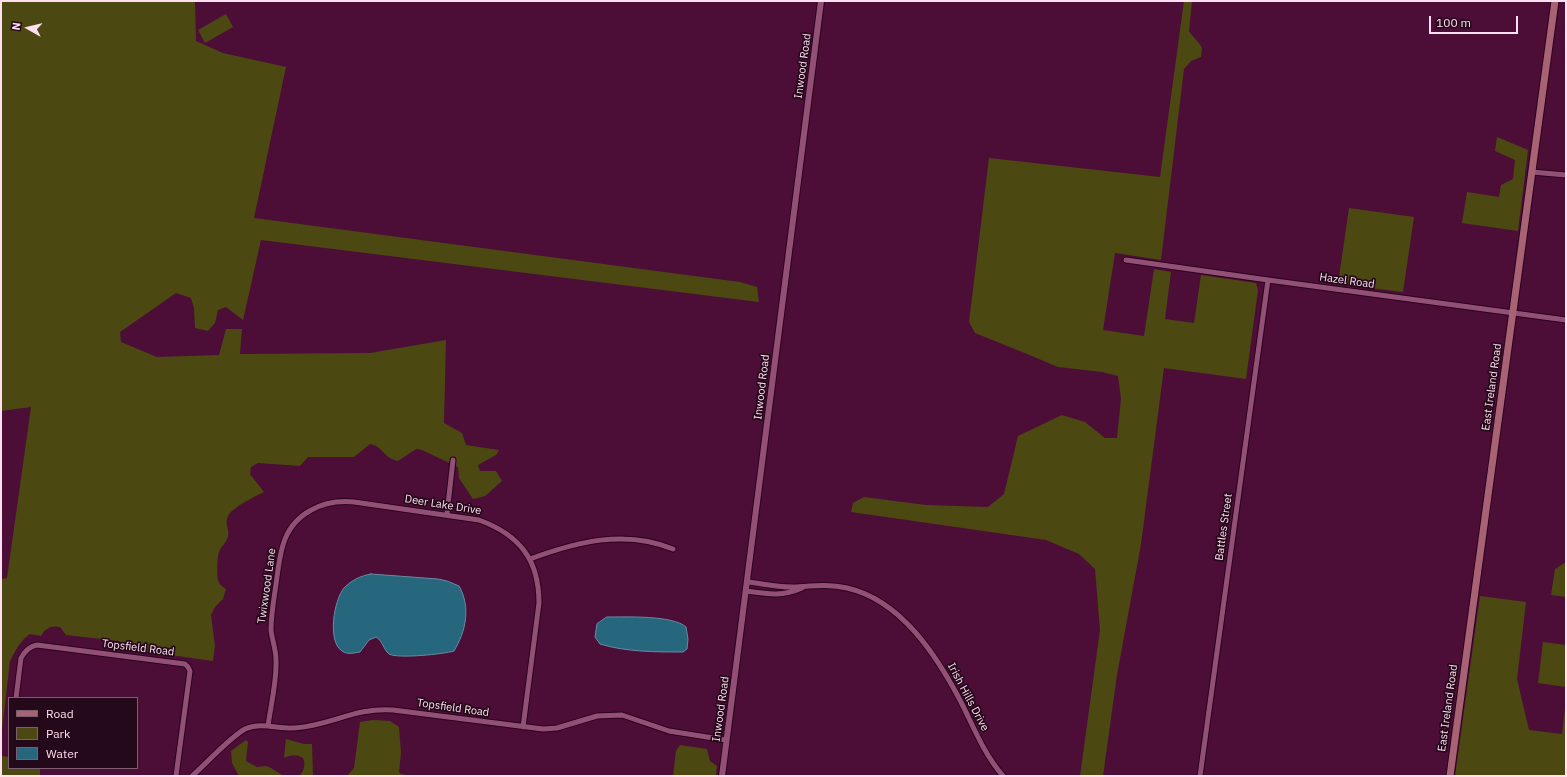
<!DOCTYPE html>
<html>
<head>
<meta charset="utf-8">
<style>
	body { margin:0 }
	#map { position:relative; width:1567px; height:777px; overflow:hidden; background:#4c0e37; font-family:"IBM Plex Sans",sans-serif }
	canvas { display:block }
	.frame { position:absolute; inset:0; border:2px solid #ffdff0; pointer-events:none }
	.legend { position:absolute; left:8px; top:697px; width:130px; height:72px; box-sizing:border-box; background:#230919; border:1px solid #7b5f6f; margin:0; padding:5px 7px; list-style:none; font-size:12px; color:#ffdff0 }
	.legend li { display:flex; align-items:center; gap:8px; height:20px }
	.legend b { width:20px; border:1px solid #7b5f6f }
	.north { position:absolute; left:8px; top:8px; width:40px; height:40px; -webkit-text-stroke:3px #230919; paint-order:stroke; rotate:278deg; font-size:11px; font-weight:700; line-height:16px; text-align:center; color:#ffdff0 }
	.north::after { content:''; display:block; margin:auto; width:14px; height:18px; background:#ffdff0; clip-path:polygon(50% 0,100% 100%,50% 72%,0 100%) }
	.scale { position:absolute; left:1429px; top:16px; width:89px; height:18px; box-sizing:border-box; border:2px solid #ffdff0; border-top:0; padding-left:5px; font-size:12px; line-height:14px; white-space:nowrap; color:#ffdff0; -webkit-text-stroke:3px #230919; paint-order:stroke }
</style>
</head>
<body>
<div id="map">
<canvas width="1567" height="777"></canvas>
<div class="frame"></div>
<ul class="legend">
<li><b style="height:5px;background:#a76374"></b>Road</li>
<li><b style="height:11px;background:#4c4812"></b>Park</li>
<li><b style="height:11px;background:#27677e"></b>Water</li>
</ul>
<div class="north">N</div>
<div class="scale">100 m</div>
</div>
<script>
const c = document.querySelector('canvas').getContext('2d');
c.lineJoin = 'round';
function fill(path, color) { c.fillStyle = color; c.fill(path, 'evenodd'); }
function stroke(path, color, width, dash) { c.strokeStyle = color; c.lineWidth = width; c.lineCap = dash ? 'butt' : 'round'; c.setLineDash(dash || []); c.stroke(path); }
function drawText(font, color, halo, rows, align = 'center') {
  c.font = font + ' "IBM Plex Sans",sans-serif'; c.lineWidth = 3.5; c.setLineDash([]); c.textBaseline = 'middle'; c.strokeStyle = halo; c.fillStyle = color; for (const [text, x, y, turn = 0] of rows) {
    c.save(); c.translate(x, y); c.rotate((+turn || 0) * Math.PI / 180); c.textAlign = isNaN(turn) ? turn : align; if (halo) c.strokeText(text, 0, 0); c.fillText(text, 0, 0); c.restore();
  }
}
const green = new Path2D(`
	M1 1H195L196 41 223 53 286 67 254 218 740 282 757 287 759 302 261 240 243 320 226 307 218 310 215 323 208 331 195 328 194 308 191 298 176 293 120 332 121 342 157 357 219 355 226 329H242L240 354 370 353 446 340 444 423 462 433 466 445 499 450 496 455 478 465 480 471H496L502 481 485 496 473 499 459 478 458 467 422 450 416 449 398 461C383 458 383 446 370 444L354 457H308L300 466 258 463 251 467 250 474 264 492C254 497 233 507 228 516 224 524 230 529 228 537 227 541 221 547 219 552 217 556 217 576 218 580 219 584 222 587 226 589L223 599 215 607 211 615 215 646 213 661 127 649 119 641 66 635 60 627C52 625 45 628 41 636L30 634C21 640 15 651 10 661L1 738V579L7 578 31 407 1 411Z
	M1184 1H1192L1189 31C1193 38 1198 40 1202 48L1201 57 1191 61 1184 69 1161 260 1115 253 1103 330 1144 336 1154 269 1171 272 1165 319 1194 323 1201 275 1256 283 1258 290 1246 379 1164 368 1141 544 1117 675 1103 776H1080L1100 630 1095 569 1079 554 1046 540 851 512 853 503 864 497 926 505 988 507 1004 494 1018 436 1062 415 1085 422 1105 438H1117L1121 399 1118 376 1102 372 1058 367 1027 354 975 333 969 322 989 158 1160 177Z
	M226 14 233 27 205 43 198 30Z
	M1497 137 1528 150 1518 231 1462 223 1467 192 1499 197 1501 185 1513 179 1515 160 1495 151Z
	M1349 208 1414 217 1403 292 1338 284Z
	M1566 562V597L1551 595 1555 569Z
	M1480 596 1526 602 1517 679 1529 730 1562 734 1566 700V776H1455Z
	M1543 642 1566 645V687L1538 683Z
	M373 720 390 721 399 727 401 753 399 772 401 774 413 776H347L354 768 360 722Z
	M286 739 304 744H312L313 776H298C304 774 306 763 303 758 296 754 291 755 284 758Z
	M246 740 248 742 246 761 257 767 266 766 271 768 282 775 285 776H239L232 763 231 751Z
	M680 745 707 749 710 761 717 766 716 776H673L676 751Z
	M1 754 2 756 9 757V768H40V776H1Z`);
const water = new Path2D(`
	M371 574 438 579 447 581 459 586C471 607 466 631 454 651 444 654 398 659 389 654 383 649 383 641 376 637L369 640 360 652C353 653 348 655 342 651 327 641 334 600 344 588 352 580 360 576 371 574Z
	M607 617C625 617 673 615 686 627L688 639 687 649 683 652C656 652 626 652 600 644L595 637 597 624Z`);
const minor = new Path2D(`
	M1532 172 1566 175
	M1126 260 1268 280 1566 320
	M447 514 453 460
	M530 559C576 542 625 529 673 549
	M748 582C764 584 780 588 796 587 813 586 830 584 847 588 901 600 937 656 961 702 974 728 984 754 1003 776
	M746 591C767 594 782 597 802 588
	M16 698 21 658C25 651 30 646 37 645L185 664 188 667 190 671 176 776
	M268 726C271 704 277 681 276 660 276 649 272 640 271 630 271 615 274 599 276 584 278 571 279 558 283 545 292 514 322 499 354 502L479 520C520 535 539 560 539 603L523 727
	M192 776C207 763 229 738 245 729 261 722 278 729 294 728 330 726 355 707 393 710L543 729 557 728 597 716 622 715 669 731 726 740
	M1200 776 1268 280`);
const tertiary = new Path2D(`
	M722 776 821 1`);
const secondary = new Path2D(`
	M1450 776 1555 1`);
const streetNames = [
	["Inwood Road",803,66,-82],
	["Hazel Road",1347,281,8],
	["Inwood Road",762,387,-83],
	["East Ireland Road",1492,387,-82],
	["Deer Lake Drive",443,505,9],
	["Battles Street",1224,527,-82],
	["Twixwood Lane",267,586,-82],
	["Topsfield Road",138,648,7],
	["Irish Hills Drive",968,697,62],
	["Topsfield Road",453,708,8],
	["East Ireland Road",1448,708,-82],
	["Inwood Road",721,709,-82]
];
fill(green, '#4c4812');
fill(water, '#27677e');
stroke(water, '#688ba0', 1);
stroke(minor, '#2b001c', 7);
stroke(tertiary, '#2b001c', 8);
stroke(secondary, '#2b001c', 9);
stroke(minor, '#935077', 5);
stroke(tertiary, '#935077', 6);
stroke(secondary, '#a76374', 7);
drawText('11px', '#ffdff0', '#230919', streetNames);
</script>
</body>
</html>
